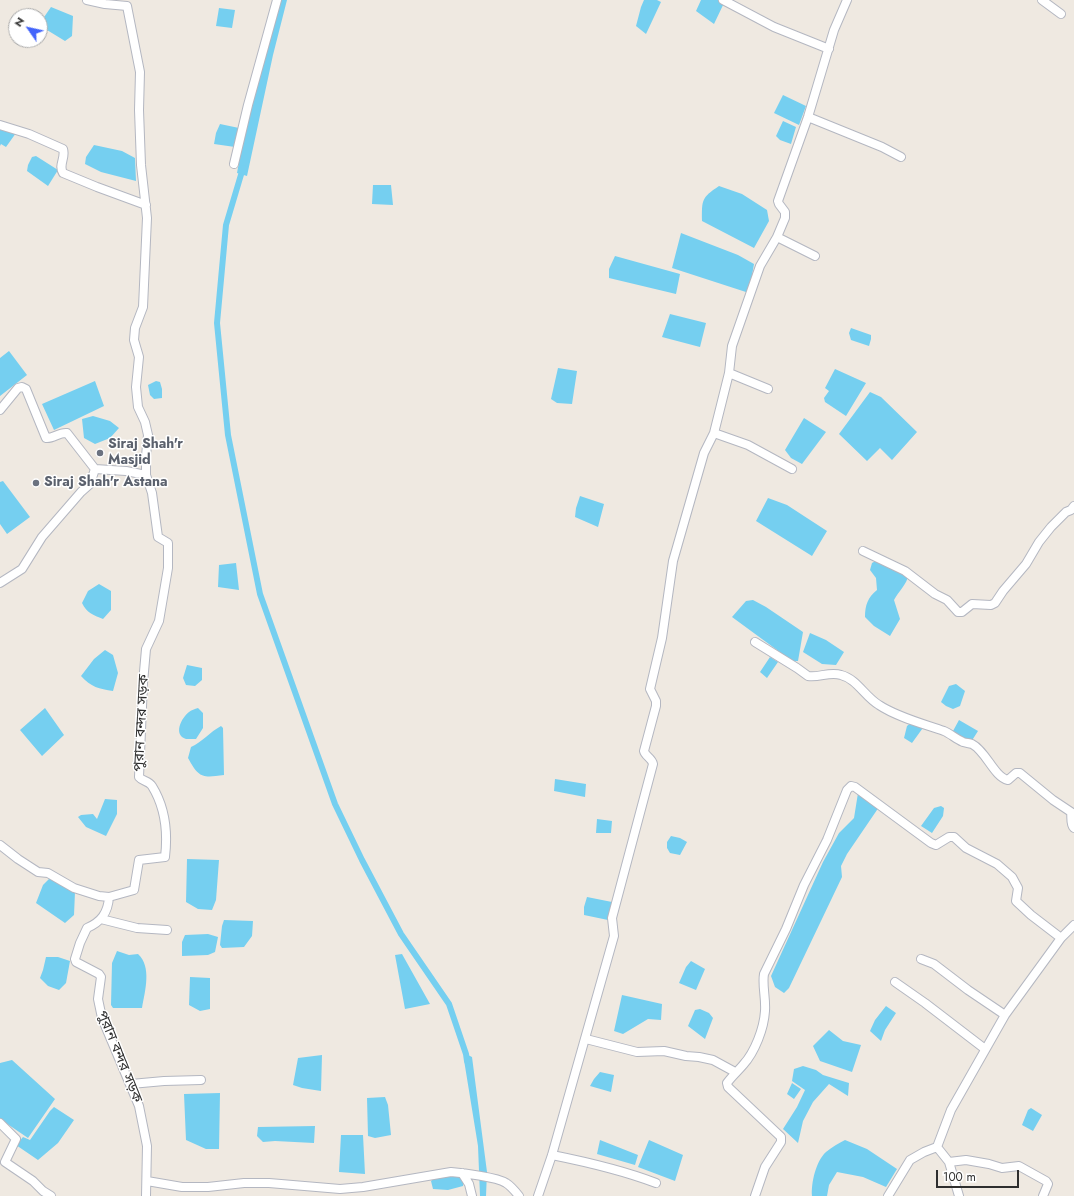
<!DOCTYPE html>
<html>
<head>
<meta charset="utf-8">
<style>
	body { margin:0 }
	#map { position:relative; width:1074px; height:1196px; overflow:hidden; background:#efe9e1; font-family:Jost,sans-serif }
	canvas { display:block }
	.north { position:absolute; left:8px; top:8px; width:40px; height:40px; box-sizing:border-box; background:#fff; border:1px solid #ababab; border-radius:50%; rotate:304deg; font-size:11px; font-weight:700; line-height:16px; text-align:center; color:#2e2e2e }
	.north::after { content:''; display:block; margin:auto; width:14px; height:18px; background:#4264fb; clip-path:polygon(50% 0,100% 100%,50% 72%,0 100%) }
	.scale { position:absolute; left:936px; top:1170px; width:83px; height:18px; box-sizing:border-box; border:2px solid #2e2e2e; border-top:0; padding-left:5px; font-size:12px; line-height:14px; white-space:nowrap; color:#2e2e2e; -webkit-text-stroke:3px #fff; paint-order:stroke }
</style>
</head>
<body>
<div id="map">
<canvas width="1074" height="1196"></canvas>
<div class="north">N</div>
<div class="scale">100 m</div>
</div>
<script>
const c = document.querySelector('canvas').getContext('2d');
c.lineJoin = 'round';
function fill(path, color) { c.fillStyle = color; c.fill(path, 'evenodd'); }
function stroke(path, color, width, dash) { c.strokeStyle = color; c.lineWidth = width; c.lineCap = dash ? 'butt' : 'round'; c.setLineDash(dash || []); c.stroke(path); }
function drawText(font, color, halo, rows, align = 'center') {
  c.font = font + ' Jost,"Noto Sans Bengali",sans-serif'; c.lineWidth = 3; c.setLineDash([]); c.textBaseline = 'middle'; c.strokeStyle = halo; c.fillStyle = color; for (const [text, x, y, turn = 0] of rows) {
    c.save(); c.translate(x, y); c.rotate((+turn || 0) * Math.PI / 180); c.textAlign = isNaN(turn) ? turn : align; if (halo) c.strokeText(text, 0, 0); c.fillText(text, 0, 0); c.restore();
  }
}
const water = new Path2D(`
	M279 0H287L273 55 247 176 237 173 248 112Z
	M644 0H657L661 2 646 34 636 26 641 7Z
	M701 0H719L724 3 714 24 696 11Z
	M51 7 73 16 72 36 65 41 47 30 40 23Z
	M219 8 235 10 232 28 216 26Z
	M783 95 806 106 799 125 774 113Z
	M783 121 796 127 791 144 780 140 776 136Z
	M220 124 239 128 235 147 214 144 216 133Z
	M0 127 16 133 6 147 1 144 0 146Z
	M94 145 122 151 135 158 136 181 101 172 85 164 86 157Z
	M36 156 58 170 48 186 27 171 28 165 32 157Z
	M373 185H391L393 205 372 204Z
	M719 186 742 194 767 210 769 221 754 248 702 221C702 200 701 198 719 186Z
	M681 233 738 255 754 264 749 293 672 268Z
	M615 256 680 274 676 294 609 278V269Z
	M670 314 706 323 700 347 662 337Z
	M851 328 871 335V339L869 346 851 340 849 333Z
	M9 351 27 375 0 396V358Z
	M558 368 577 371 572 404 557 403 551 399Z
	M835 369 866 383 846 416 825 402 824 398 829 391 825 388Z
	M95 381 104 406 54 430 42 404Z
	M156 381 160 382 162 389V398L154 399 150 395 148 385Z
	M870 392 881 397 917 432 892 460 880 448 867 461 839 434Z
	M93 416 110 421 119 428 110 438 95 444 84 438 82 419Z
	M804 418 826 432 802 464 791 458 785 450Z
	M3 481 30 517 7 534 0 524V482Z
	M580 496 604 504 598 527 575 517 576 508Z
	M768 498 787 505 827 531 812 556 756 521Z
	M879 559 908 575C908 583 898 592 894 600L900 619 890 636 874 626 865 617C865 605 868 597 877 590L876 578 870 570 872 563Z
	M236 563 239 590 218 587 219 565Z
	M99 584 111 591V610L103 619C93 615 87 613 82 603L88 591Z
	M753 600 766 607 803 632 798 661H792L732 617 746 601Z
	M810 633 826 640 844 652 836 665 822 664 803 652Z
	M105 650 113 655 118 673 113 691C99 689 91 687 81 676L94 659Z
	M770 657 778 662 767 678 760 672Z
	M187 665 202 668V680L195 686 186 685 183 678Z
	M956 684 965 691 960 706 953 709 946 706 941 702 949 686Z
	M45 708 64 735 42 756 20 730Z
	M198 708 203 713V728L196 739C193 739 189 739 186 739 173 735 181 718 189 712 191 710 195 709 198 708Z
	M959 720 978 731 971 742 953 731Z
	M913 721 925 725 912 743 904 738 907 726Z
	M221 726 223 728 224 775C202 778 199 778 188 758L191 747C202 742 210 732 221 726Z
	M555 779 586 784 585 797 554 791Z
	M858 793 879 807 847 854 841 866 842 877 789 988 784 993 775 987 771 976 823 862 839 833 854 818Z
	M105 799 117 800V814L106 836 86 827 78 817 81 815 93 814 97 819Z
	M941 806 944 808 943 816 932 833 921 826 934 808Z
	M597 819 612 821 611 833H596Z
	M671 836 680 838 687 842 680 855 670 853 667 848V842Z
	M187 859 219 860 216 900 212 910 198 909 186 902Z
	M51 877 75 892 74 915 65 923 36 903 43 885Z
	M587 897 612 902 608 920 584 915V907Z
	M224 920 253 921 252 936 244 947 222 948 220 945 222 926Z
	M208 934 218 937 215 952 208 955 182 956V942L185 935Z
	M117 951 129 955 138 954C152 967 145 991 142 1008H113L111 1005 112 963Z
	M402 954 430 1004 405 1009 395 955Z
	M46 957H58L70 961 66 983 59 990 48 986 40 978 43 970Z
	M691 961 705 969 696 990 679 983 686 967Z
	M190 977 210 978V1009L200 1011 189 1005Z
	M622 995 662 1004 661 1020 648 1019 623 1034 614 1031Z
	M886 1006 896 1013 885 1030 881 1041 870 1031 875 1020Z
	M700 1009 709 1013 713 1018 705 1039 688 1026 695 1010Z
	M829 1030 843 1041 861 1045 852 1072 820 1061 813 1046Z
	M466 1054 472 1057 487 1172 486 1196H480L478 1146 464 1060Z
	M322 1055 321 1091 302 1088 293 1085 298 1058Z
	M12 1060 55 1099 28 1138 0 1119V1063Z
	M803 1066 816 1070 823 1075 849 1083 848 1096 829 1084 813 1102 803 1121 798 1143 783 1129 797 1107 805 1090 792 1081 794 1069Z
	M600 1072 614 1075 611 1092 590 1086 594 1079Z
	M792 1083 801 1089 794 1099 787 1094Z
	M220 1093 219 1149H206L186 1140 184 1094Z
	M385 1097 388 1105 391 1135 375 1138 368 1136 367 1098Z
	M54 1107 74 1120 58 1143 38 1160 16 1145 23 1137 30 1140 50 1111Z
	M1031 1108 1042 1115 1033 1131 1022 1125 1028 1110Z
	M315 1126 314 1143 275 1141 263 1142 257 1136 258 1127Z
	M341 1135H363L365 1174 339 1172Z
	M600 1140 638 1155 635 1165 597 1154Z
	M649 1140 683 1155 675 1181 638 1167Z
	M845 1140 867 1149 897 1169 886 1187 863 1177 837 1172 829 1185 827 1196H812C811 1183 816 1161 826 1152 832 1147 839 1143 845 1140Z
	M455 1173 464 1177 463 1186 448 1190 433 1189 431 1181 434 1178Z`);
const canal = new Path2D(`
	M243 168 226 225 217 323 228 435 260 594 335 804 362 860 401 934 449 1004 466 1054 467 1061`);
const minor = new Path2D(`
	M87 0 105 4 127 6 140 72 139 110 141 165 147 218 143 307 135 328 134 340 139 357 136 387 138 407 145 422 148 435 146 456V475
	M723 0 774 27 829 49
	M1042 0 1061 14
	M808 117 882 147 901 157
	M0 125 29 134 63 149C66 158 58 165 63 173L97 187 146 205
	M234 164 248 105 277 0
	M777 237 815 256
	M729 373 768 389
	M0 410 18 388 22 387 26 389 46 438C53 439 59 432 67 433L95 469 126 471 146 475 152 493 158 537 168 543V568L159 621 146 649 143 683 139 777C142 781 149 781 152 786 165 807 168 832 165 857L139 860 134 890 109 897C108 913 101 922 87 928L80 943 75 959 76 962 99 974 101 977 98 999 102 1018 139 1106 147 1146 146 1196
	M714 433 748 445 792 469
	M863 551 905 571 935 594 947 600 958 612H962L972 604 991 605 995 603 1003 591 1026 564 1039 542 1051 527 1066 512 1071 510 1074 506
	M0 583 22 569 42 537 81 492 90 484 95 469
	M755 642 797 668 808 676C819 678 830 671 841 675 857 679 865 697 879 705 897 717 924 724 944 731 951 734 956 739 963 742 966 743 969 743 972 744 986 751 994 777 1008 780L1016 773H1020L1053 800 1071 812C1072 818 1070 824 1074 828
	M0 845 18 859 38 872 48 873 74 888 99 896 109 897
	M101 919 137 928 167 930
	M921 959 934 964 968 990 1005 1015
	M895 982 925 1003 985 1049
	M586 1039 637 1052 664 1051 686 1056 699 1057 713 1060 735 1072
	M131 1084 164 1081 201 1080
	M0 1123 16 1139 5 1162 33 1181 43 1191 51 1196
	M937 1147 949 1162 959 1196
	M552 1155C587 1162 622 1170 656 1183
	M949 1162 966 1160 989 1164 1002 1168 1019 1166 1046 1181 1048 1184 1043 1196
	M462 1173 469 1184 472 1196
	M147 1181 182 1187H208L244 1183H269L340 1189 363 1187 451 1172C462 1173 497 1177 506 1183 511 1186 515 1191 519 1196
	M538 1196 552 1155 614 936 612 918 653 764C652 758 645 756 644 751L656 706V701L650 689 662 638 673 561 704 453 714 433 729 373 732 346 760 266 777 237 785 218V212L779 204 778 201 808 117 834 30 847 0
	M755 1196 765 1167 781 1142V1137L728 1087 727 1083C732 1076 738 1071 743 1065 755 1052 764 1028 765 1011 766 998 762 985 764 974L786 929 804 885 827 840 847 790 851 786 855 787 931 843 936 845 949 837H954L966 848 997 864 1012 877 1018 888 1016 901 1031 915 1061 938
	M888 1196 910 1160 924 1152 937 1147 951 1110 1005 1015 1061 938 1074 925`);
const markers = [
	[100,453,4,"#6b7280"],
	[36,483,4,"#6b7280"]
];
const worshipNames = [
	["Siraj Shah'r",108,445],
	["Masjid",108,461],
	["Siraj Shah'r Astana",44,483]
];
const streetNames = [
	["পুরান বন্দর সড়ক",142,723,-87],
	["পুরান বন্দর সড়ক",119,1057,68]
];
fill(water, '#75cff0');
stroke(canal, '#75cff0', 6);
stroke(minor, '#b4b7c1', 10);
stroke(minor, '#fff', 8);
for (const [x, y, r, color] of markers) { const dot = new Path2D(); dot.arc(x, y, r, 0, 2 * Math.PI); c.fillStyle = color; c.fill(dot); stroke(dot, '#fff', 1.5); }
drawText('bold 14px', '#5b616d', '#fff', worshipNames, 'left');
drawText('14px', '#2e2e2e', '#fff', streetNames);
</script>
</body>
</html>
